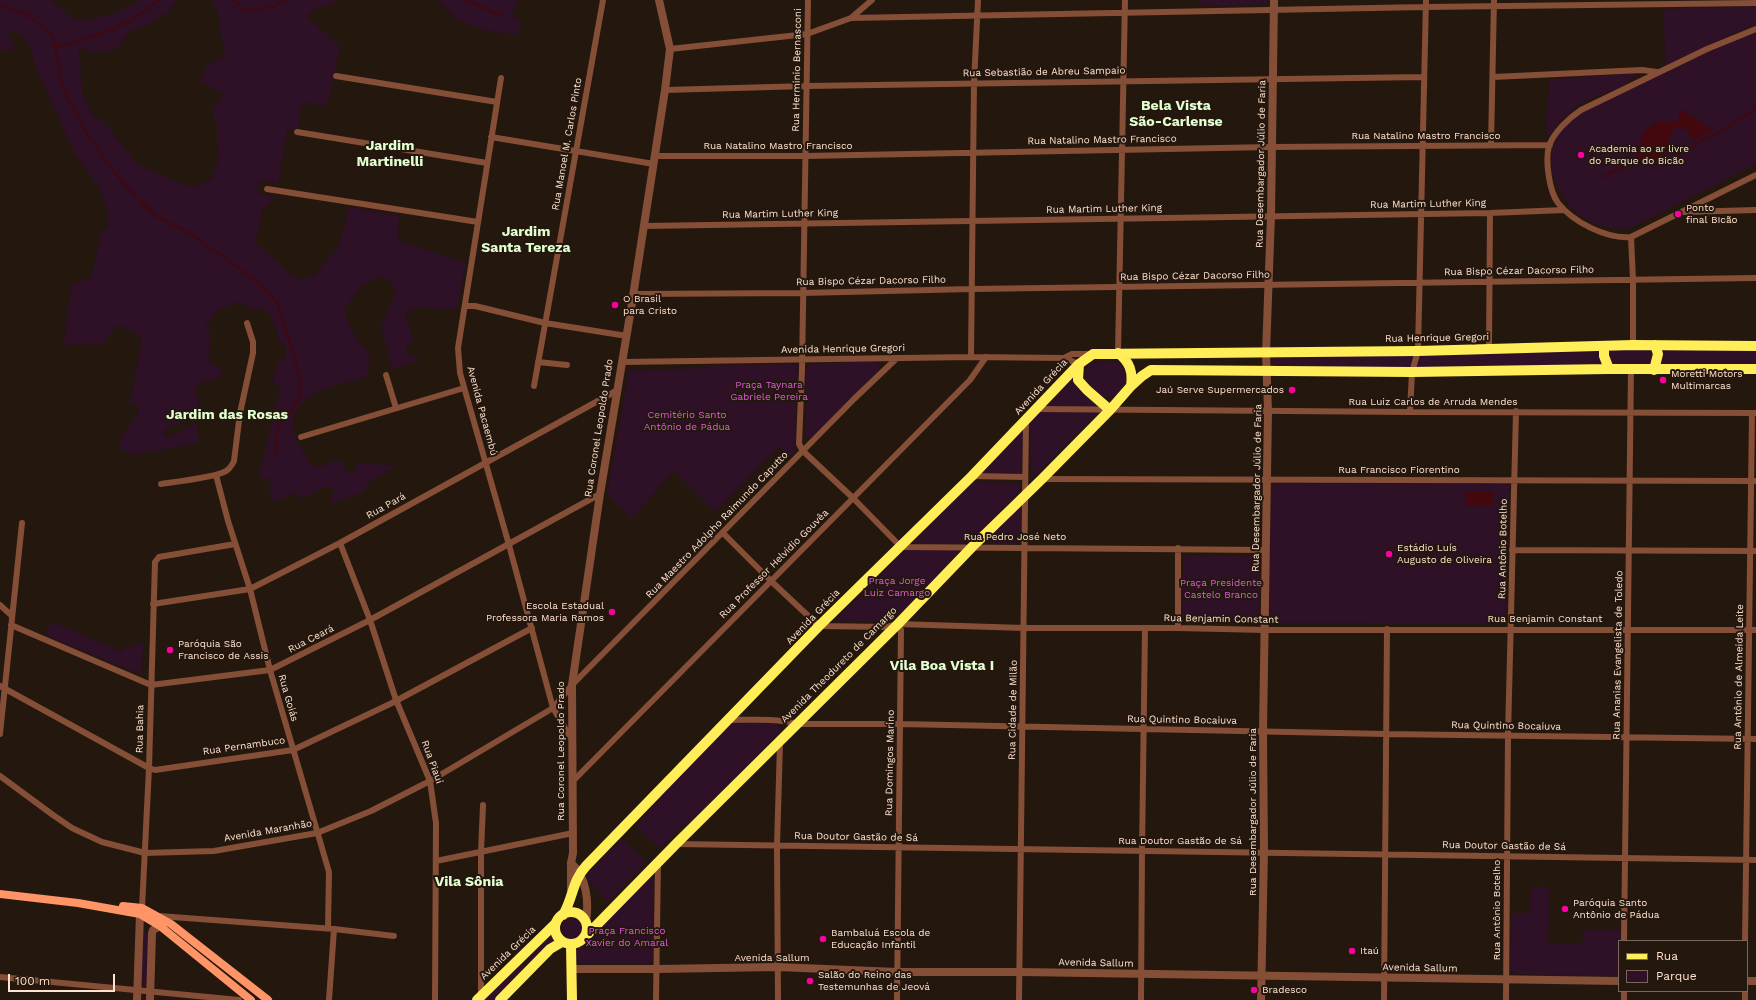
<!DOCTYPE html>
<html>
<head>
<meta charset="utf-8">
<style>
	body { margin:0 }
	#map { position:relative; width:1756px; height:1000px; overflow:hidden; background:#24170d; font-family:"Work Sans",sans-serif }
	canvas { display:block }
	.legend { position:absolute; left:1618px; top:940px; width:130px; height:52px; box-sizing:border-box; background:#24170d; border:1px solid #7c685b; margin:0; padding:5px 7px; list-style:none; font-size:12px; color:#ffe2d0 }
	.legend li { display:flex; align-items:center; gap:8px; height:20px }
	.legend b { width:20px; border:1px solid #7c685b }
	.scale { position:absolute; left:8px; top:974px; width:107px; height:18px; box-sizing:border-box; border:2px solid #ffe2d0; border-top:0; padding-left:5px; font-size:12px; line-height:14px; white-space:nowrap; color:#ffe2d0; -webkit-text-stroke:3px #24170d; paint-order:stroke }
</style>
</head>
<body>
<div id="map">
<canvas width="1756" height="1000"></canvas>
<ul class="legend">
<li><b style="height:5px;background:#ffee57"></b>Rua</li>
<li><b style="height:11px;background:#2e1027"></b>Parque</li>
</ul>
<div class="scale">100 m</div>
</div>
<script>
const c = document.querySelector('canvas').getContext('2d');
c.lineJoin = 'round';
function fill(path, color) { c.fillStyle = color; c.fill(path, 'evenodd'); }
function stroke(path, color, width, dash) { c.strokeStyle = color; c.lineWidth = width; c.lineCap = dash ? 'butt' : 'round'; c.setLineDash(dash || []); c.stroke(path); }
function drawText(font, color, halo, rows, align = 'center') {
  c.font = font + ' "Work Sans",sans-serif'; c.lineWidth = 4; c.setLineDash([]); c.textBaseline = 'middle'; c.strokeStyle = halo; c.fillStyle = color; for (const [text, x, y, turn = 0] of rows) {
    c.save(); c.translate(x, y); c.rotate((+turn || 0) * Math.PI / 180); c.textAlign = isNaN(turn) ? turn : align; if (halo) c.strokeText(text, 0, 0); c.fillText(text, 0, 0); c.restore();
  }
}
const green = new Path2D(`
	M0 0H51L69 15 73 27 70 16 84 21 117 12 141 0H177L168 13 137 30H131L118 48C104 52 93 53 79 48L77 41 79 50 82 91 92 114 108 126 137 164 186 186H198L212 178 219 158 217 142V125L212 111 224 94 200 81 206 67 225 55C225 47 222 41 221 33 219 19 219 14 213 2L209 0H336L334 3 314 10 307 16 340 47 327 106 302 102 298 129 287 130 278 184 263 180 258 184 257 188 260 194 274 197 273 201 263 209 255 242 290 274 302 280 315 275 336 249 341 238 349 207 399 216 398 241 466 263 457 309 417 308 405 313 413 340 412 343 407 346 406 351 408 356 416 355 418 361 392 369 381 326 396 292 391 282 379 277 362 285 345 308C347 328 359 341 370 355L369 368 366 377C337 386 283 393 295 435 298 445 305 455 311 465L320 467 332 461 343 462 346 471 351 474 355 470 357 464 398 465 371 481 362 493 330 504 331 496 336 489 325 487 302 499 296 492 281 500 274 501 270 497 271 484 268 478 261 479 259 475 281 385 273 383 277 363 285 359 286 345 279 342 276 327 268 312 264 309H253L237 302 216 311 211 321 205 322 210 331 209 361 221 369V377C210 381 195 379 195 393L199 399 200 415 179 425H170L163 433 168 436 198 423V443L132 455 121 449 119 441 138 413 137 403H130L142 339 130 329 117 325 103 344 64 345 70 295 73 283 87 279 91 280 100 240V232L109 228 108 214 101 191 75 154 34 63 30 45 23 36 14 31 9 32V38L16 47C11 51 5 52 0 49Z
	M438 0H521L518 2 512 15 523 23 516 35 483 30 456 19Z
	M1201 0H1269L1268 3 1264 4 1200 6Z
	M1756 6V25L1738 31 1665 66 1664 9Z
	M1756 32V164L1631 228C1608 232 1584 223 1569 205 1552 185 1544 156 1560 132 1577 107 1626 90 1653 77 1687 61 1721 45 1756 32Z
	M1637 73C1624 92 1597 93 1579 105 1565 114 1558 128 1545 137L1550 79Z
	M1756 348V365L1273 368 1271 366V349L1624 350Z
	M876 361 880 366 878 371 814 437 812 438 806 437 805 434 806 369 810 364Z
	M1113 361 1119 362 1127 371C1127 387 1123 389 1111 398 1092 397 1076 379 1090 363Z
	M796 364 797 367 795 454 785 457 780 446 715 512 674 471 632 518 607 494 629 370 709 368 707 365Z
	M1073 374C1080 394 1085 395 1101 407H1044Z
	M1039 411 1098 412 1034 477H1031L1030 423Z
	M1023 427 1022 474H981Z
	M974 481 1021 484 1019 492 969 543H912Z
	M1280 483 1508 484 1509 487 1506 620 1500 624 1273 623 1269 619 1271 489 1275 485Z
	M1024 500 1020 539C1015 548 995 544 986 541V539Z
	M904 550H954L958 552V554L893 621 839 622 837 619Z
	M1183 555 1261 556 1259 623 1182 622Z
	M51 621 122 652 125 646 131 648 135 643 143 644 142 675 45 635Z
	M731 722H775L779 726 780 732 689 824H684L660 849 635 825 651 809 652 803Z
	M622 838 646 862 608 902 585 877Z
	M650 874 653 875 654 879 653 961 649 963H579L576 961 574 955 576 951Z
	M1531 887H1550L1548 944H1582L1583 930H1622V941H1619V975L1617 976 1515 974 1511 972 1510 968 1511 913H1530Z
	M561 928a11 11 0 1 1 22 0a11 11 0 1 1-22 0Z
	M144 932 148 933 147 985H144L140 982 142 933Z
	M551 933 555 944 529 964 527 963 525 959Z
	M519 965 525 966 526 969 495 1000H485Z`);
const water = new Path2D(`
	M1681 109 1712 130 1693 140 1686 129 1676 128 1670 134 1665 157 1655 162 1636 158 1642 134 1657 122H1677Z
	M1465 491H1493V506H1465Z`);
const stream = new Path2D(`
	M234 0 246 11 275 6 285 0
	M465 0 500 15
	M0 5 28 15 53 36 63 89 88 136 122 182 154 215 191 234 232 263 260 285 278 304 300 377 301 395 289 416 283 420 277 428V443L275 457
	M55 48C94 37 128 27 159 0
	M1602 177 1627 165 1636 158 1640 163 1654 165 1664 162 1702 140 1712 136 1756 109`);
const minor = new Path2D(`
	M808 0 802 369 799 444 803 451 853 498 901 547 1266 550
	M851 18 1425 7 1756 3
	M1756 29 1707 49 1581 110C1569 118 1554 132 1549 146 1545 160 1549 191 1558 203 1573 222 1606 239 1631 237L1756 175
	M670 49 807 34 851 18 872 0
	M336 76 497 102
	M1493 77 1642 70 1657 72
	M501 78 458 348 460 373 509 545 553 708 571 738
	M665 90 807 86 1423 77
	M297 132 487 163
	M491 137 654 164
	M1491 145 1494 0
	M655 156H805L1271 147 1550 145
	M267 189 478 222
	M1683 212 1756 210
	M644 226 1490 213 1564 210
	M1631 237 1633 280V345
	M633 294 802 293 972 289 1756 278
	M465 306H475L545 323 627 336
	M1489 349 1490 213
	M1118 353 1125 0
	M971 357 974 83 978 0
	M1064 358 1072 354H1091
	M538 362 567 365
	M622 362 971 357 1064 358 1079 364
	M386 375 396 408
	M534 386 603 0
	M1037 409 1410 412 1756 413
	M1410 412 1412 372 1418 351 1426 0
	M301 437 464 388
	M216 475 228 521 250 589 270 670 329 872 328 928
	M972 476 1025 477
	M1042 479 1756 481
	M161 484C175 482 217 477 226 471 230 469 232 465 234 461L240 413 253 353V342L247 323
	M723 533 771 581 819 626 887 627 898 624 1024 628H1178L1265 630H1756
	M340 543 370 620 396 700 430 781 436 823 435 1000
	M1178 548V628
	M1512 550 1756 551
	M153 604 250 589 340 543 616 391
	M0 605 11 615
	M11 625 151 685 270 670 370 620 600 494
	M0 686 149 768 155 770 293 750 392 703 532 628
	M729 720C751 720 776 718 797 724H900L1386 734 1756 739
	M0 734 22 523
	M0 776 53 815 72 828 102 842 145 853 214 851 317 833 371 811 430 781 553 708 572 685 854 399 897 358
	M573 781 970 380 986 357
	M676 844 1756 860
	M436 861 573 833
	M142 908 149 768 155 562 159 557 235 544
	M159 916 334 929 394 936
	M1624 941 1631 369
	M1745 941 1752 413
	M0 977 239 1000
	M1624 991V1000
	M481 996V852L483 805
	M329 1000 334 929
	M656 1000 658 862
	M778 1000 777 846 780 743
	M897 1000 901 630 898 624
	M1019 1000 1026 420
	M1141 1000 1142 852 1145 628
	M1384 1000 1387 629
	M1506 1000 1508 736 1516 411
	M1745 1000V991`);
const tertiary = new Path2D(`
	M571 863C587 877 589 902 586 922
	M571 890V863L573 853 572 685 600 494 631 309 665 90 670 49 659 0
	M572 969H657L778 967 897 972H1020L1619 981
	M1747 981H1756
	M137 1000 140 914
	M150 1000 152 933 153 930 160 926
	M1261 1000 1264 852 1263 731 1268 411 1266 353 1271 216 1274 0`);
const secondary = new Path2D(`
	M0 894 78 903 140 914 160 926 251 1000
	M123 906 142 908 171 924 268 1000`);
const primary = new Path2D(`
	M1604 346V356L1609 369
	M1118 353C1130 362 1133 372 1131 386
	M1079 364 1078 380 1087 390 1110 410
	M1654 370 1658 354 1655 345
	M555 928a16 16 0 1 1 32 0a16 16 0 1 1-32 0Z
	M563 915C573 899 572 881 586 866L819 626 972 476 1079 364 1093 354 1418 351 1633 345 1756 346
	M585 937 676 844 898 624 973 546 1042 479 1110 410 1131 386 1142 376 1151 370 1412 372 1609 369H1756
	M571 945 572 1000
	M477 1000 556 923
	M500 1000 550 949 562 942`);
const markers = [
	[1581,155,4,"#fb009e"],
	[1678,214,4,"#fb009e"],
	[615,305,4,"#fb009e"],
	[1663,380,4,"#fb009e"],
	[1292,390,4,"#fb009e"],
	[1389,554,4,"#fb009e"],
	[612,612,4,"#fb009e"],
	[170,650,4,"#fb009e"],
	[1565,909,4,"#fb009e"],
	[823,939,4,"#fb009e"],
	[1352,951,4,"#fb009e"],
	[810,981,4,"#fb009e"],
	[1254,990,4,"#fb009e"]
];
const streetNames = [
	["Rua Herminio Bernasconi",797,70,-89],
	["Rua Sebastião de Abreu Sampaio",1044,72,-1],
	["Rua Natalino Mastro Francisco",1426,136],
	["Rua Natalino Mastro Francisco",1102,140,-1],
	["Rua Manoel M. Carlos Pinto",567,144,-80],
	["Rua Natalino Mastro Francisco",778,146],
	["Rua Desembargador Júlio de Faria",1261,164,-89],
	["Rua Martim Luther King",1428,204,-1],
	["Rua Martim Luther King",1104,209,-1],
	["Rua Martim Luther King",780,214,-1],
	["Rua Bispo Cézar Dacorso Filho",1519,271,-1],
	["Rua Bispo Cézar Dacorso Filho",1195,276,-1],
	["Rua Bispo Cézar Dacorso Filho",871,281,-1],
	["Rua Henrique Gregori",1437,338,-1],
	["Avenida Henrique Gregori",843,349,-1],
	["Avenida Grécia",1041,387,-47],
	["Rua Luiz Carlos de Arruda Mendes",1433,402],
	["Avenida Pacaembú",482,411,75],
	["Rua Coronel Leopoldo Prado",599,428,-81],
	["Rua Francisco Fiorentino",1399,470],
	["Rua Desembargador Júlio de Faria",1257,488,-89],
	["Rua Pará",386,506,-29],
	["Rua Maestro Adolpho Raimundo Caputto",717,525,-46],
	["Rua Pedro José Neto",1015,537],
	["Rua Antônio Botelho",1503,549,-89],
	["Rua Professor Helvidio Gouvêa",774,564,-45],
	["Avenida Grécia",813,617,-46],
	["Rua Benjamin Constant",1221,619,1],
	["Rua Benjamin Constant",1545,619],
	["Rua Ceará",311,639,-27],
	["Rua Ananias Evangelista de Toledo",1618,655,-89],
	["Avenida Theodureto de Camargo",839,665,-45],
	["Rua Antônio de Almeida Leite",1739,677,-89],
	["Rua Goiás",288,698,74],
	["Rua Cidade de Milão",1013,710,-89],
	["Rua Quintino Bocaiuva",1182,720,1],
	["Rua Quintino Bocaiuva",1506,726,1],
	["Rua Bahia",140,729,-89],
	["Rua Pernambuco",244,746,-8],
	["Rua Coronel Leopoldo Prado",561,751,-90],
	["Rua Piauí",432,762,70],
	["Rua Domingos Marino",890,763,-89],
	["Rua Desembargador Júlio de Faria",1253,812,-90],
	["Avenida Maranhão",268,831,-10],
	["Rua Doutor Gastão de Sá",856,837,1],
	["Rua Doutor Gastão de Sá",1180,841],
	["Rua Doutor Gastão de Sá",1504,846,1],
	["Rua Antônio Botelho",1497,910,-90],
	["Avenida Grécia",508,953,-44],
	["Avenida Sallum",772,958],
	["Avenida Sallum",1096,963,1],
	["Avenida Sallum",1420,968,1]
];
const poiNames = [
	["Academia ao ar livre",1589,149],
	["do Parque do Bicão",1589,161],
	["Ponto",1686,208],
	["final BIcão",1686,220],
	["O Brasil",623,299],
	["para Cristo",623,311],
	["Moretti Motors",1671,374],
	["Multimarcas",1671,386],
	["Jaú Serve Supermercados",1284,390,"right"],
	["Estádio Luís",1397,548],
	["Augusto de Oliveira",1397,560],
	["Escola Estadual",604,606,"right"],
	["Professora Maria Ramos",604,618,"right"],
	["Paróquia São",178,644],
	["Francisco de Assis",178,656],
	["Paróquia Santo",1573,903],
	["Antônio de Pádua",1573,915],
	["Bambaluá Escola de",831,933],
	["Educação Infantil",831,945],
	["Itaú",1360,951],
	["Salão do Reino das",818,975],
	["Testemunhas de Jeová",818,987],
	["Bradesco",1262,990]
];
const parkNames = [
	["Praça Taynara",769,385],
	["Gabriele Pereira",769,397],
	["Cemitério Santo",687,415],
	["Antônio de Pádua",687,427],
	["Praça Jorge",897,581],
	["Luiz Camargo",897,593],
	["Praça Presidente",1221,583],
	["Castelo Branco",1221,595],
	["Praça Francisco",627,931],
	["Xavier do Amaral",627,943]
];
const districtNames = [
	["Bela Vista",1176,106],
	["São-Carlense",1176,122],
	["Jardim",390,146],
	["Martinelli",390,162],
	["Jardim",526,232],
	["Santa Tereza",526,248],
	["Jardim das Rosas",227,415],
	["Vila Boa Vista I",942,666],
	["Vila Sônia",469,882]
];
fill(green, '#2e1027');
fill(water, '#42080d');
stroke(stream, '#42080d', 2);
stroke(minor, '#854e36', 6);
stroke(tertiary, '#854e36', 8);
stroke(secondary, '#ff9467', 8);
stroke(primary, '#ffee57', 10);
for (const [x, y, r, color] of markers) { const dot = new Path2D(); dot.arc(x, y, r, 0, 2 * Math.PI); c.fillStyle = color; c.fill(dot); stroke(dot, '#24170d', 1.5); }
drawText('10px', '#ffe2d0', '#24170d', streetNames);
drawText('10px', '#ffe2d0', '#24170d', poiNames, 'left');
drawText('10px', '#e457e1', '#24170d', parkNames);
drawText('bold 14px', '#e2ffd2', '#24170d', districtNames);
</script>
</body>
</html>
